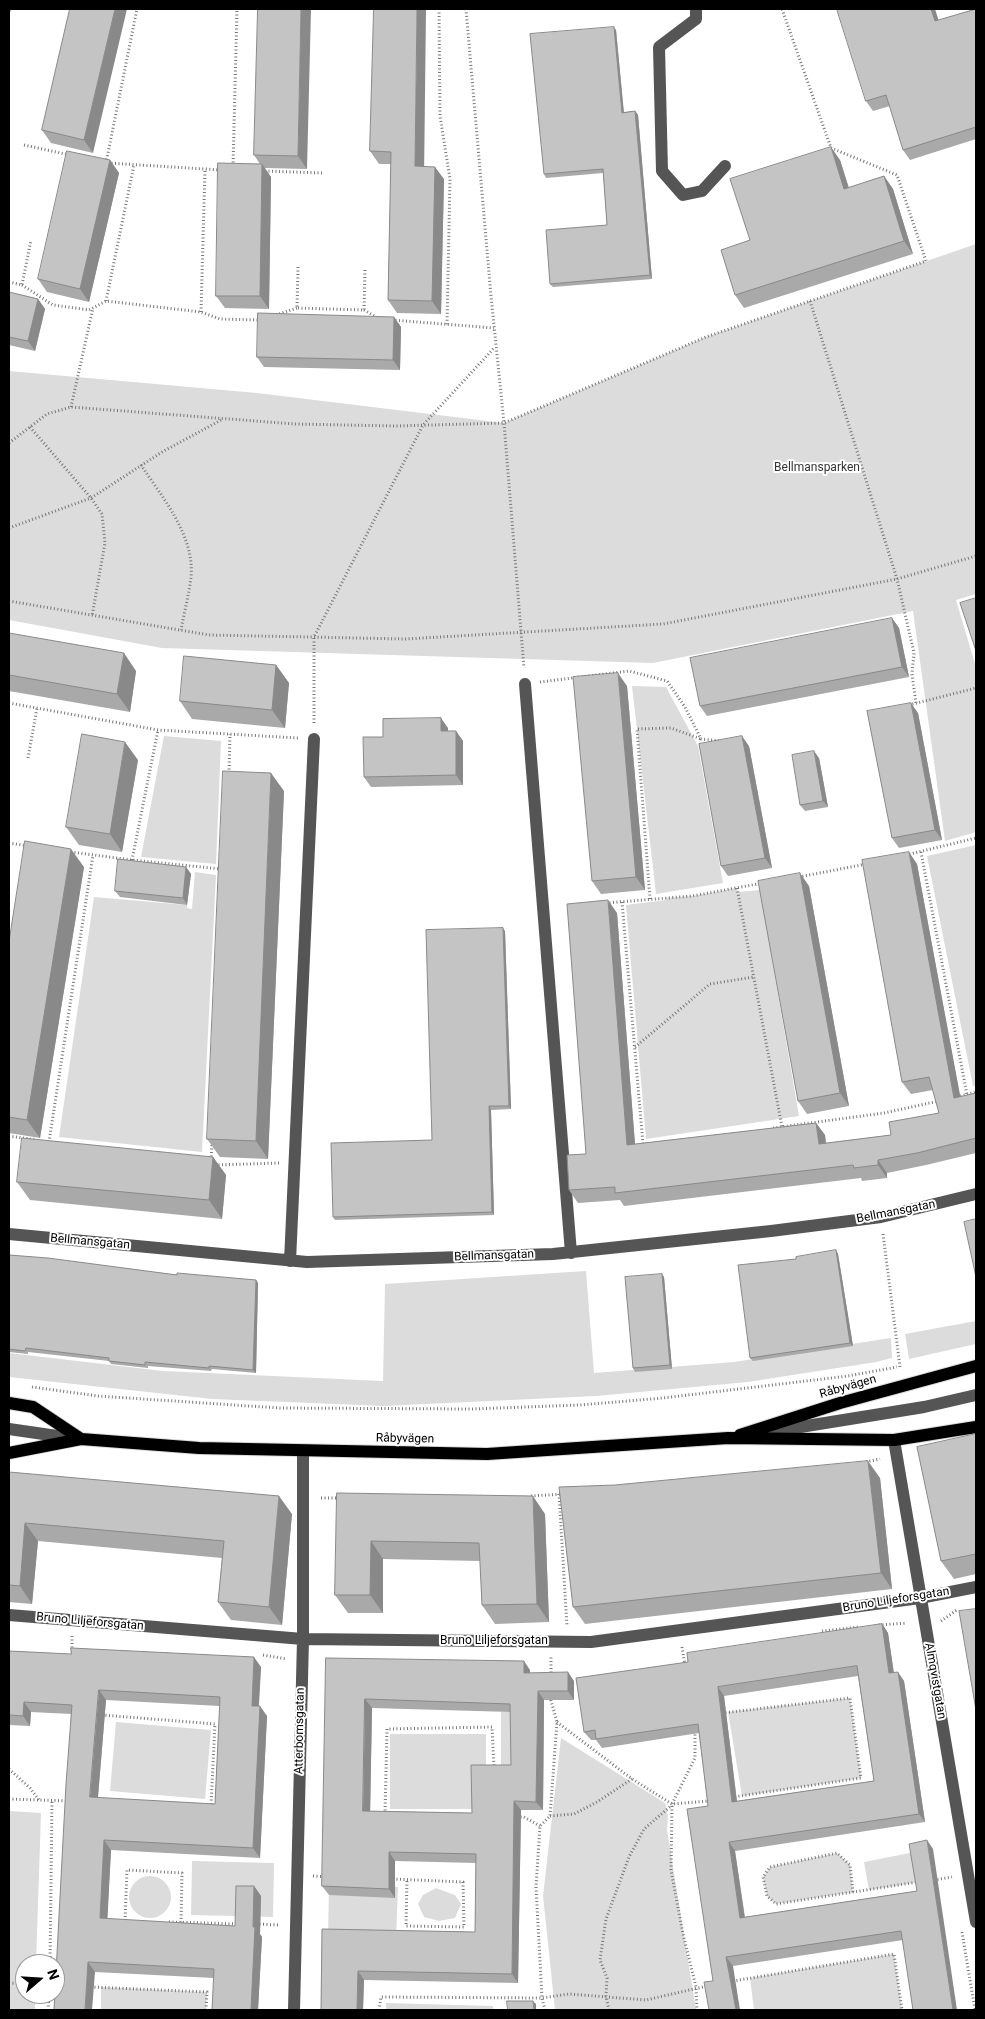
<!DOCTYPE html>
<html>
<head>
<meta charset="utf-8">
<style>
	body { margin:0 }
	#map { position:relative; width:985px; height:2019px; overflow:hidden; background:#fff; font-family:Roboto,sans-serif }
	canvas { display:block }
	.frame { position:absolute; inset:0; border:10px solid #000; pointer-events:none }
	.north { position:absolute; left:15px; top:1954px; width:50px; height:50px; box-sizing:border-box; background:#fff; border:1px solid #999; border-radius:50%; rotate:71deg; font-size:14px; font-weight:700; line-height:20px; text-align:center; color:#000 }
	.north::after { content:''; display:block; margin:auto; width:18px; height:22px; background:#000; clip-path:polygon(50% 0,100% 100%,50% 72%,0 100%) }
</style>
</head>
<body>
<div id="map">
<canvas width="985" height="2019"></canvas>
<div class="frame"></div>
<div class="north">N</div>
</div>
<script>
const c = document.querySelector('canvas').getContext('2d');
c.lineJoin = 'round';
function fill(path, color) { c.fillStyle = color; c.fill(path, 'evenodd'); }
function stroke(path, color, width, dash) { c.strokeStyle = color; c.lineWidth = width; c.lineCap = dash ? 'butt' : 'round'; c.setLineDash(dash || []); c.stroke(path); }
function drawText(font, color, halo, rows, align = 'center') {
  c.font = font + ' Roboto,sans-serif'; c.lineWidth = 4; c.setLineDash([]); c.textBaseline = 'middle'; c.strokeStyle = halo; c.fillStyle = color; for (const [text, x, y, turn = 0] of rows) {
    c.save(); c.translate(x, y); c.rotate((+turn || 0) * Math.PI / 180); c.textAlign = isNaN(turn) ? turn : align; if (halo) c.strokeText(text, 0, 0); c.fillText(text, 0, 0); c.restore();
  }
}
const green = new Path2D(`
	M976 244V594L956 600 976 667V832L945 841 913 611 653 663 162 648 9 620V371L257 393 504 423 706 337Z
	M632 686 666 687 698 746 723 883 656 894Z
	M164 736 221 741 216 864 141 857Z
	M976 845V1086H973L927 856Z
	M195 872 216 875 202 1152 59 1137 94 897 187 905V908L192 909Z
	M737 888 738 892 760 890 799 1116 646 1139 626 905 666 900V898L692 896Z
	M586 1271 594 1373 734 1362 891 1338 892 1358 876 1362 748 1382 596 1396 384 1406 212 1399 9 1377V1353L163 1371 383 1381 385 1284Z
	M976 1321V1344L909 1359 905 1334Z
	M850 1698 861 1778 742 1796 728 1712Z
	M501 1712H517L518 1766H501Z
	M116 1722 211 1730 205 1799 110 1791Z
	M390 1734H486V1809H390Z
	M561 1738 665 1803 668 1815 667 1830 696 2010H555L543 1896Z
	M9 1811 41 1813 36 1964H25V1994H35V2010H9Z
	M915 1852 919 1882 869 1890 864 1862Z
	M837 1853 850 1865 853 1892 776 1904 767 1896 763 1877 770 1867Z
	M192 1861 274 1863 273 1917 191 1915Z
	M129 1897a21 21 0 1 1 42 0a21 21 0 1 1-42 0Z
	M329 1885 398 1887 396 1939 328 1936Z
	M436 1888 455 1895 461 1904 455 1918 439 1921 424 1917 418 1904 423 1895Z
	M894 1954 902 2010H754L750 1978Z
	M101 1987 207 1992 206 2010H101Z
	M386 2003 493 2006V2010H386Z`);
const path = new Path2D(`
	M439 9 440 116 450 179 447 325
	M466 9 491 296 504 423 524 668
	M24 145 70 155
	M106 163 137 9
	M108 163 221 170
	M233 166 237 9
	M265 171 322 173
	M298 267 297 308 364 310 365 269
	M9 282 22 285 31 240
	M22 285 53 305 89 310 106 301 201 312 220 319 261 320
	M106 301 134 165
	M810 301 897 579 914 653 912 674 916 703
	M364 310 376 317
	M201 312 205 169
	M276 315 297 308
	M392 320 494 328
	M71 407 93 308
	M30 427 91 498 102 514 105 543 92 616
	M9 443 47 414 71 407 295 424 396 426 504 423 706 337 926 261 897 175 831 148 782 9
	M141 465C162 497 195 536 191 577 189 595 184 613 181 630
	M9 528 91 498 162 452 223 419
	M9 601 209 635 406 639 663 624 897 579 976 556
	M540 682 629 671 667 681 685 707 701 739 721 741
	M9 703 158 730 298 738
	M909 705 976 688
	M314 723V637L423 425 495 347
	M28 758 37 708
	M229 773 230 734
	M9 843 28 846
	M71 852 132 860 221 869
	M921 852 967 1095
	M906 855 976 838
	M132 860 158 730
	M799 877 866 864
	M737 888 782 1127
	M650 899 637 729 671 728 701 739
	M622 902 643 1144
	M606 903 692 896 763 883
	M635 1047 710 984 754 977
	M957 1097 976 1092
	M773 1128 884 1113 939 1101
	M9 1136 36 1140
	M49 1142 93 855
	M211 1160 212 1144
	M215 1165 279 1163
	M883 1234 900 1367
	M32 1387 98 1396 280 1408 471 1409 580 1405 663 1398 848 1376 897 1367
	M866 1462 880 1459
	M559 1494 567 1626
	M531 1496 564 1494
	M321 1498H339
	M941 1621 958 1609
	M879 1625 907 1623
	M822 1631 860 1627
	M72 1636V1650
	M682 1647 685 1665
	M263 1655 287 1659
	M551 1676V1657
	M722 1713 850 1698 861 1778 733 1797
	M102 1715 215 1724 211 1805H210
	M557 1722 632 1779 672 1804 709 1801
	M695 1731V1758L672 1804 671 1870 683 1934 696 1987 697 2010
	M9 1769 30 1788 39 1800
	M9 1799 69 1801
	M386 1813H385L387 1729 492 1727 494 1767
	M550 1816 574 1814 597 1802 632 1779
	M517 1817H524L540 1826
	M313 1876 327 1877
	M393 1879 463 1882 464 1927 406 1926 407 1880
	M934 1880 952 1877
	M853 1892 850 1865 837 1853 770 1867 763 1877 767 1896 776 1904 918 1882
	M128 1921H125L127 1870 182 1873 181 1923
	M169 1922 238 1924
	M256 1924 278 1925
	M962 1932 975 2010
	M50 1964 52 1801
	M733 1981 894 1954 902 2010
	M9 1983 25 1984
	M91 1987 207 1992 206 2010
	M48 2010 49 1994
	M379 2010 381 1997 542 1998 569 1994 646 2000 707 1986
	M545 2010 542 1998 536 1887 540 1826 550 1816 557 1722 550 1697
	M609 2010 606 1996 607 1978 600 1960 606 1919 629 1857 644 1829 672 1805`);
const minor = new Path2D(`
	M696 9V19L659 47 662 171 683 195 702 191 725 166
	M525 684 571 1253
	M9 1234 307 1262 553 1254 771 1231 881 1217 976 1194
	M290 1261 314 739
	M9 1429 78 1439
	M757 1434 924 1407 976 1395
	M894 1440 976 1922
	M9 1615 303 1639 591 1642 920 1598 976 1587
	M294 2010 303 1639V1451`);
const major = new Path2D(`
	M9 1403 33 1407 81 1439
	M740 1435 840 1403 976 1366
	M9 1453 81 1439 199 1448 487 1454 728 1438 894 1440 976 1427`);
const wall = new Path2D(`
	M70 9 93 153 51 143 42 130Z
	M258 9 307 169 265 168 271 177 269 309 225 308 216 296 260 164 254 155Z
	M374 9 424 166 444 179 441 314 397 313 388 300 391 164H379L370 151Z
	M976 9V139L910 160 903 150 890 106 873 111 866 101 939 20Z
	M616 30 624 112 635 111 638 115 652 279 553 287 550 284 607 225 603 173 546 178 544 174Z
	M110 160 119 173 89 302 47 292 38 279Z
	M840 160 849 188 884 176 893 189 913 254 744 308 735 295 750 240Z
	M9 292 38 299 45 309 35 351 9 345Z
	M394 317 401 327 400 370 264 367 257 357Z
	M892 618 899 628 909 677 707 716 700 706Z
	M9 633 136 671 130 712 9 691Z
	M276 665 289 683 285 728 192 719 180 701Z
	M627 686 645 890 601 894 592 881Z
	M918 713 942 840 899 848 892 838Z
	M448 728V731H456L463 741V785L371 787 364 777 383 737Z
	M749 746 772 868 728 876 721 866Z
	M819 758 828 807 805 811 800 805Z
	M138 760 122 852 79 845 66 827Z
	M284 791 268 1159 220 1157 207 1139Z
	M917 864 960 1097 976 1093V1153L926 1165 887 1173V1178L862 1181 861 1178 624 1206 620 1200 578 1203 569 1190 586 1154 617 913 635 1144 816 1123 825 1135 826 1143 891 1135 939 1113 933 1090 911 1094 902 1082Z
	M84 867 40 1138 9 1133V942Z
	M186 867 191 874 187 905 120 897 115 891Z
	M809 886 849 1106 807 1114 798 1101Z
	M505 931 511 1109 491 1110 494 1215 335 1220 333 1217 432 1140Z
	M213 1157 226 1175 222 1219 30 1200 17 1182Z
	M836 1250 838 1254 853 1346 753 1361 750 1358Z
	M9 1255 177 1275 256 1280 258 1283 256 1373 212 1369 211 1371 148 1366V1368L111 1364 109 1361 28 1352V1354L9 1352Z
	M662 1274 664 1277 672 1369 635 1372 633 1368Z
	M976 1434V1574L954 1579 941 1561Z
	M9 1472 292 1514 282 1625 231 1620 218 1602 222 1558 38 1541 32 1604 9 1602Z
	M880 1478 892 1589 585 1624 573 1607Z
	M337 1493 545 1514 549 1622 495 1624 482 1605 480 1561 383 1559V1613H348L335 1595Z
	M882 1624 888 1633 894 1673 904 1681 925 1822 735 1851 745 1917 917 1891 933 1849 903 1940 733 1966 713 1981 708 1806 699 1733 602 1748 596 1740H591L584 1732 688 1662ZM858 1676 874 1781 737 1801 724 1696Z
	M9 1651 261 1667 259 1706 267 1716 260 1858 111 1850 107 1919 235 1926 254 1886 261 1896 260 1934 262 1937 258 2010H212L214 1978 95 1972 54 2010 71 1714 31 1712 30 1726 9 1725ZM106 1700 220 1706 215 1804 98 1798Z
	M326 1658 530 1670V1673L574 1681V1700H544L543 1810H521L518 1983 364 1980 363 2010H321L322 1929 475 1932 476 1863 395 1861V1898L329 1895 322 1886ZM372 1708 511 1712V1765L472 1813 370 1811Z`);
const shadedWall = new Path2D(`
	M9 9H11L9 17Z
	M115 9H127L93 153 84 140Z
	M301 9H311L307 169 298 156Z
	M417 9H426L424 179 415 166Z
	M931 9H935L942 31 935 21Z
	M614 27 616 30 624 116 622 113Z
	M635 111 638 115 652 279 650 275Z
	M831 147 840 160 853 202 844 189Z
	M110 160 119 173 89 302 80 289Z
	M262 164 271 177 269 309 260 296Z
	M435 167 444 179 441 314 432 301Z
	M884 176 893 189 913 254 904 241Z
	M38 299 45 309 35 351 28 341Z
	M394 317 401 327 400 370 393 360Z
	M892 618 899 628 909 677 902 667Z
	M124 653 136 671 130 712 117 694Z
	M276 665 289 683 285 728 272 710Z
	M618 673 627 686 645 890 636 877Z
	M911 703 918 713 942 840 935 830Z
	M441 718 448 728V741L441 731Z
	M456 731 463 741V785L456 775Z
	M742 736 749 746 772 868 765 858Z
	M125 742 138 760 122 852 110 834Z
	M814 751 819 758 828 807 823 801Z
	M271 773 284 791 268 1159 256 1141Z
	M71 849 84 867 40 1138 27 1120Z
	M909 852 917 864 963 1111 954 1098Z
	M186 867 191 874 187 905 183 898Z
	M800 873 809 886 849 1106 840 1093Z
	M608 900 617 913 636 1157 627 1145Z
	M503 928 505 931 511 1109 509 1106Z
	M489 1106 491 1110 494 1215 492 1212Z
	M816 1123 825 1135 827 1156 819 1144Z
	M213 1157 226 1175 222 1219 209 1200Z
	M878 1160 887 1173V1178L878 1165Z
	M836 1250 838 1254 853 1346 850 1343Z
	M662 1274 664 1277 672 1369 670 1365Z
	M256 1280 258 1283 256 1373 253 1370Z
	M868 1461 880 1478 892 1589 881 1573Z
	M279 1496 292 1514 282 1625 269 1607Z
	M533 1496 545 1514 549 1622 537 1604Z
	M25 1523 38 1541 32 1604 20 1586Z
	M371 1541 383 1559V1613L370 1595Z
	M882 1624 888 1633 895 1682 889 1673Z
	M254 1657 261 1667 258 1715 252 1706Z
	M524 1661 530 1670V1682L524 1673Z
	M568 1672 574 1681V1700L568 1691Z
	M898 1672 904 1681 925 1822 919 1814Z
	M718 1687 724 1696 738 1811 732 1802Z
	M99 1690 106 1700 97 1807 90 1797Z
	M538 1691 544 1700 543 1810 536 1802Z
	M365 1699 372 1708 370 1820 363 1811Z
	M24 1702 31 1712 30 1726 23 1716Z
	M260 1706 267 1716 260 1858 253 1848Z
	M514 1801 521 1810 518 1983 512 1974Z
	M104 1840 111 1850 107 1928 100 1918Z
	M927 1840 933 1849 957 2010H953Z
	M729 1842 735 1851 746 1927 740 1918Z
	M389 1852 395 1861V1898L389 1889Z
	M254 1886 261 1896 260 1934 262 1937 258 2010H251Z
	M726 1957 733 1966 740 2010H736Z
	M88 1962 95 1972 92 2010H85Z
	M358 1971 364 1980 363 2010H357Z
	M533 2001 536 2004V2010H534Z`);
const building = new Path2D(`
	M70 9H115L84 140 42 130Z
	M258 9H301L298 156 254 155Z
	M374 9H417L415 166 435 167 432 301 388 300 391 152 370 151Z
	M837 9H931L935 21 976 9V127L903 150 886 95 866 101Z
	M614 27 622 113 635 111 650 275 550 284 546 230 607 225 603 169 544 174 530 34Z
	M831 147 844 189 884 176 904 241 735 295 721 250 750 240 730 179Z
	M67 151 110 160 80 289 38 279Z
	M218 163 262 164 260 296H216Z
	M9 292 38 299 28 341 9 337Z
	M258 313 394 317 393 360 257 357Z
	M976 598V651L960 603Z
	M892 618 902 667 700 706 690 658Z
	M9 633 124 653 117 694 9 675Z
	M184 656 276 665 272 710 180 701Z
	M618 673 636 877 592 881 573 677Z
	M911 703 935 830 892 838 867 711Z
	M441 718V731H456V775L364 777 363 737H383V719Z
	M82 734 125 742 110 834 66 827Z
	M742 736 765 858 721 866 699 744Z
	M814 751 823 801 800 805 792 755Z
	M223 771 271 773 256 1141 207 1139Z
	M25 841 71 849 27 1120 9 1117V942Z
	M909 852 954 1098 976 1093V1138L917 1153 878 1160V1165L854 1168 853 1165 615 1193V1187L569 1190 567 1155 586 1154 567 904 608 900 627 1145 816 1123 819 1144 891 1135 889 1122 939 1113 929 1077 902 1082 862 860Z
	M118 859 186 867 183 898 115 891Z
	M800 873 840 1093 798 1101 758 881Z
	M503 928 509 1106H489L492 1212 333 1217 331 1143 432 1140 426 930Z
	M22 1138 213 1157 209 1200 17 1182Z
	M976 1219V1277L964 1222Z
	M836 1250 850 1343 750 1358 738 1265 796 1259V1257Z
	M9 1255 48 1258 177 1275V1273L256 1280 253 1370 209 1366V1368L145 1362V1365L109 1361V1358L26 1348 25 1351 9 1349Z
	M662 1274 670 1365 633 1368 625 1277Z
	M976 1434V1554L941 1561 917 1447Z
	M868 1461 881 1573 573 1607 559 1487 615 1485Z
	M9 1472 279 1496 269 1607 218 1602 224 1541 25 1523 20 1586 9 1585Z
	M337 1493 533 1496 537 1604 482 1605 479 1543 371 1541 370 1595H335Z
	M976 1609V1710L959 1611Z
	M882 1624 889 1673 898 1672 919 1814 729 1842 740 1918 917 1891 909 1844 927 1840 953 2010H913L901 1931 726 1957 736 2010H709L704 1982 713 1981 687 1809 708 1806 698 1724 596 1739 595 1730 584 1732 576 1678 688 1662 687 1653ZM857 1666 874 1781 732 1802 718 1687Z
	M71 1648 254 1657 252 1706H260L253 1848 104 1840 100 1918 235 1926 236 1886H254L253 1927H255L251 2010H212L214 1969 88 1962 85 2010H54L66 1784 72 1705 24 1702 23 1716 9 1715V1651L71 1654ZM99 1690 220 1697 215 1804 90 1797Z
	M326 1658 524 1661V1673L568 1672V1691H538L536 1802 514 1801 512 1974 358 1971 357 2010H321L322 1929 475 1932 476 1854 389 1852V1889L322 1886ZM365 1699 510 1704 511 1765H471L472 1813 363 1811Z
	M507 2001H533L534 2010H508Z`);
const parkNames = [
	["Bellmansparken",817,468]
];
const streetNames = [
	["Bellmansgatan",896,1212,-11],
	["Bellmansgatan",90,1242,5],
	["Bellmansgatan",494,1256,-2],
	["Råbyvägen",848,1387,-16],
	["Råbyvägen",405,1439,1],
	["Bruno Liljeforsgatan",896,1600,-9],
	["Bruno Liljeforsgatan",90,1622,5],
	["Bruno Liljeforsgatan",494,1641],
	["Almqvistgatan",935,1681,80],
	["Atterbomsgatan",300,1731,-89]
];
fill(green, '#dcdcdc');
stroke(major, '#dbdbdb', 14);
stroke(path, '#777', 3, [1, 2.5]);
stroke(minor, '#555', 12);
stroke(major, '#000', 12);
fill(wall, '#a9a9a9');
fill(shadedWall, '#898989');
fill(building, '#c4c4c4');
stroke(building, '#898989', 1);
drawText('12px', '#333', '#fff', parkNames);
drawText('12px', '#000', '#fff', streetNames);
</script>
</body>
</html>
